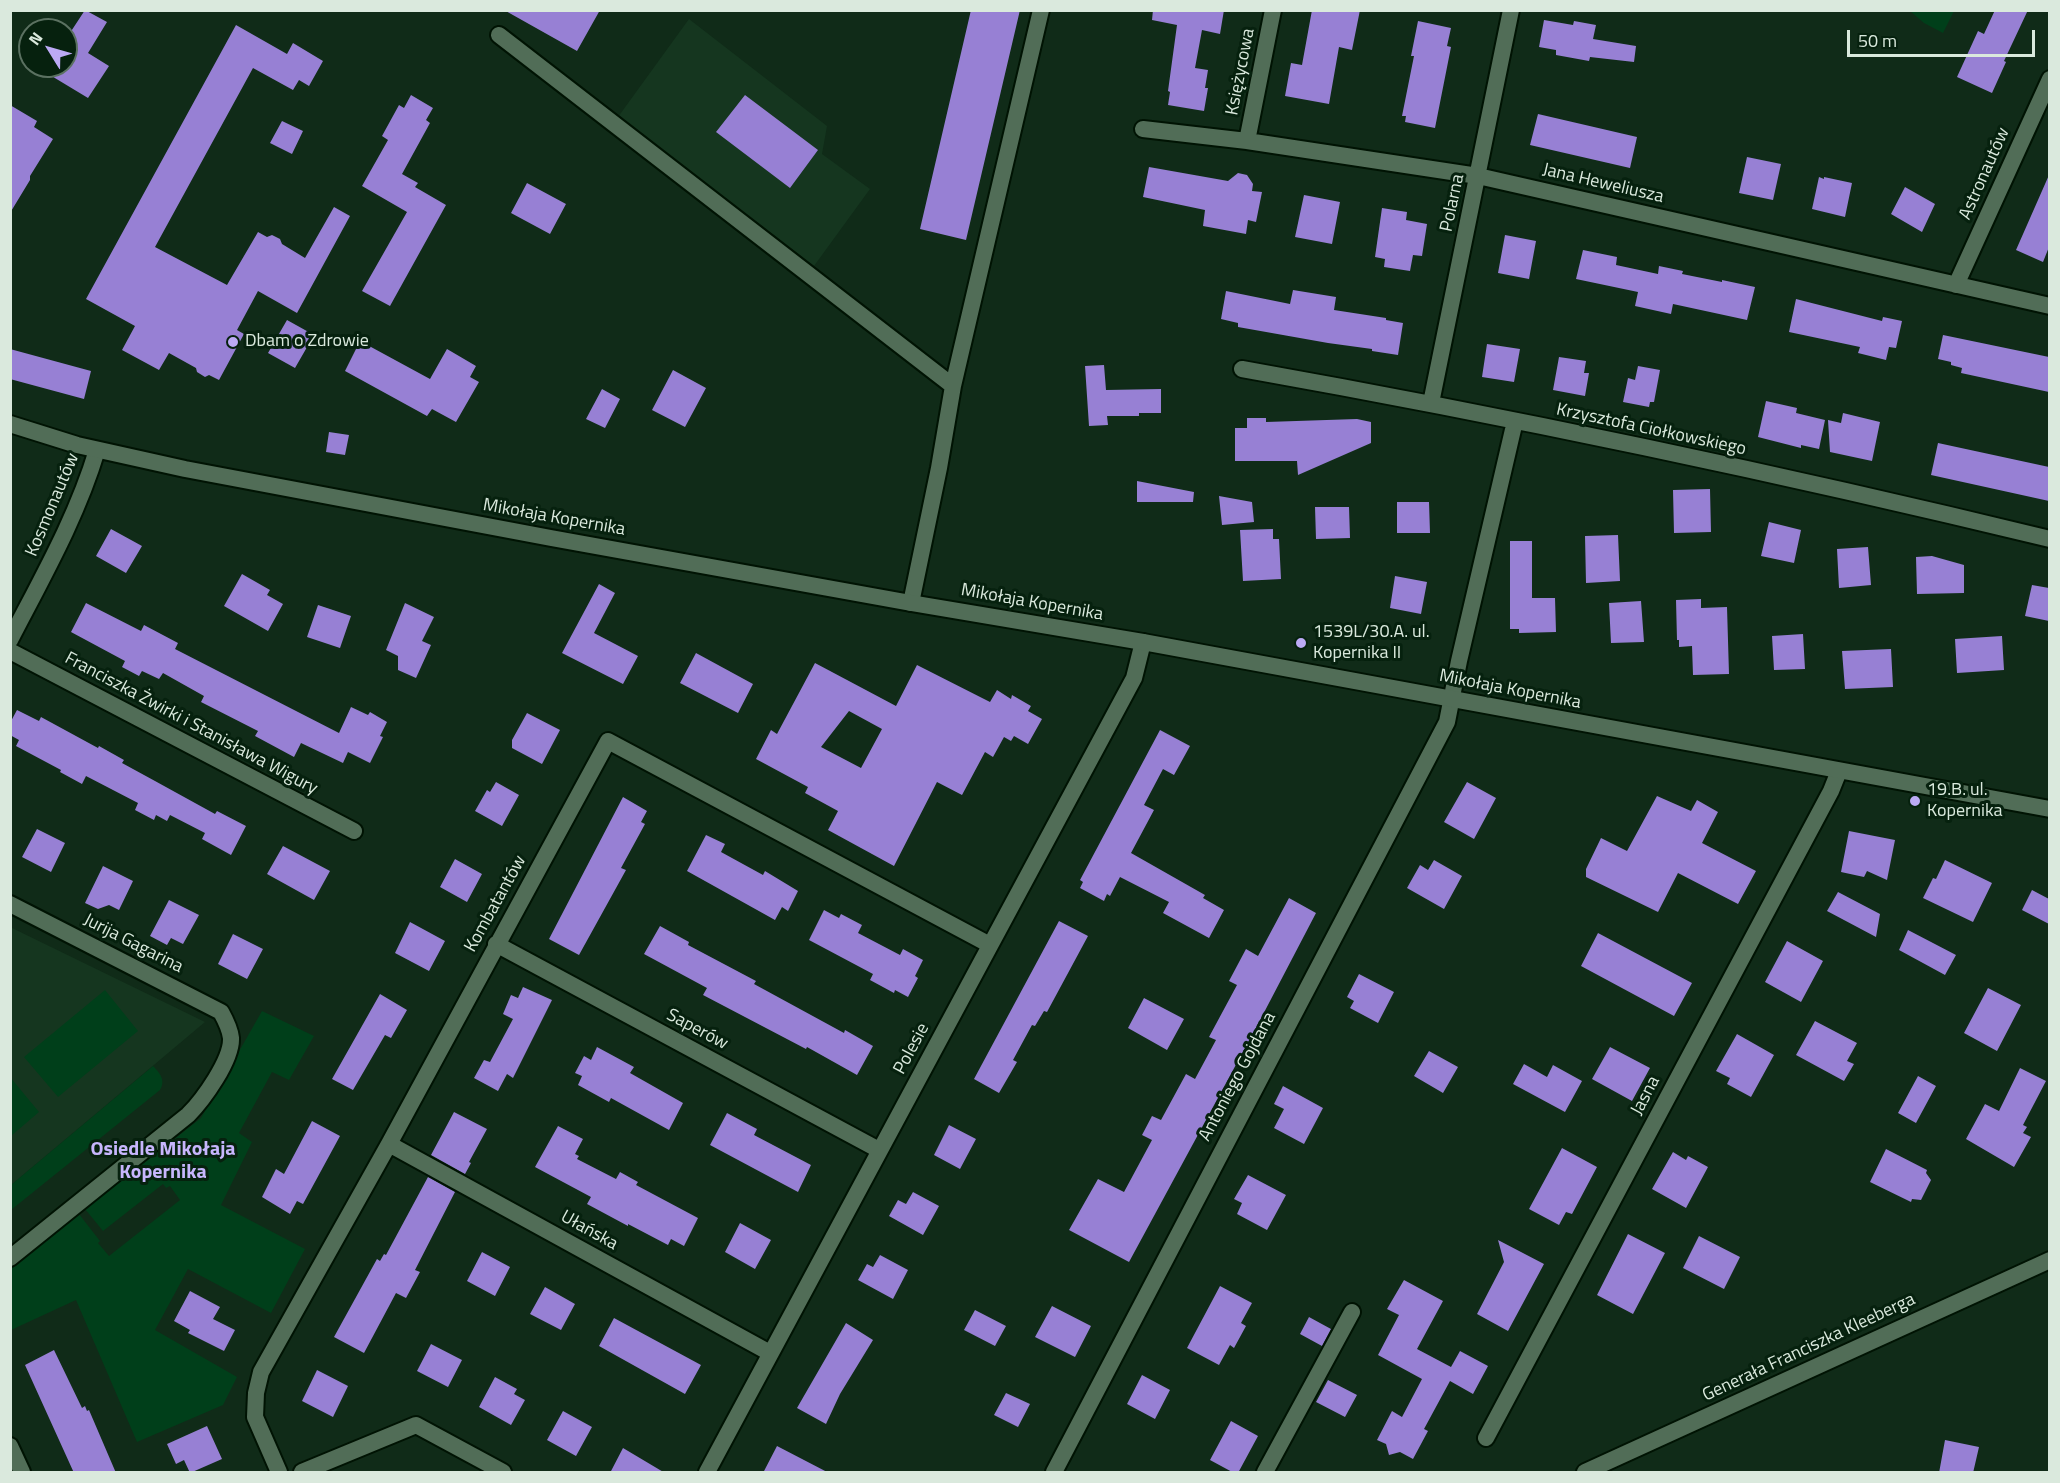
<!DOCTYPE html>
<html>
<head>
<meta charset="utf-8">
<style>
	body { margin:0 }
	#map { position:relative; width:2060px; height:1483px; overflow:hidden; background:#102b18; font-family:"Titillium Web",sans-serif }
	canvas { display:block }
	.frame { position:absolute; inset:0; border:12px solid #dae9dd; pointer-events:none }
	.north { position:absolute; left:18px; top:18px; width:60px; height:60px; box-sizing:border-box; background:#06210e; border:2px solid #5b7161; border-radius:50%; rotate:307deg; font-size:16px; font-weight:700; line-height:24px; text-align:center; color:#dae9dd }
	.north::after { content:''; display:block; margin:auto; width:21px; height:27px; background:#bcaaf5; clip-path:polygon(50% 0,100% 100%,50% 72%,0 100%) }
	.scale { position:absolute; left:1847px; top:30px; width:188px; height:27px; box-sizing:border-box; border:3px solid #dae9dd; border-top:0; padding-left:8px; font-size:18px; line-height:21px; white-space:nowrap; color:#dae9dd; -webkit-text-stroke:4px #06210e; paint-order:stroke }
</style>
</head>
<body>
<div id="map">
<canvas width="2060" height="1483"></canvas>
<div class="frame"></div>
<div class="north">N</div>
<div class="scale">50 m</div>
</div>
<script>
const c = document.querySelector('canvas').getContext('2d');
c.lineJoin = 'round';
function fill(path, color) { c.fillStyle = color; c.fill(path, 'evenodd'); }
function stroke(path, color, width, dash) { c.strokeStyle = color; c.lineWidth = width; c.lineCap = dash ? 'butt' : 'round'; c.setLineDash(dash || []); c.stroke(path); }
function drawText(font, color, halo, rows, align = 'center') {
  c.font = font + ' "Titillium Web",sans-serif'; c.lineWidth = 6; c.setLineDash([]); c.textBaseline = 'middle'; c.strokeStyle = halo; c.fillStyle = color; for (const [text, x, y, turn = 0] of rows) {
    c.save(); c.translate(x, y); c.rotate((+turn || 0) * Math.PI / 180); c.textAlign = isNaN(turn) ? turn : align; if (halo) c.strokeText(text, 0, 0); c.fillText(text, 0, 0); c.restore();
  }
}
const built = new Path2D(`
	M689 19 827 126 822 154 870 189 814 266 618 117Z
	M10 927 205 1022 11 1185H10Z`);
const green = new Path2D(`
	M1910 11H1954L1943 33 1924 23Z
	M105 990 138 1031 58 1097 24 1057Z
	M262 1011 314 1036 289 1080 272 1072 239 1133 252 1142 221 1205 305 1249 271 1313 188 1269 155 1330 237 1377 223 1405 137 1442 76 1300 11 1330V1268L79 1214 100 1241 98 1243 109 1256 180 1200 170 1186 166 1188 163 1184 103 1231 85 1209 201 1118Z
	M153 1066C160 1073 166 1080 160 1090L11 1210V1185Z
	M10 1077 39 1112 11 1136H10Z`);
const building = new Path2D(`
	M85 10 107 22 88 53 109 66 88 98 35 66H66V39Z
	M504 10H600L577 51Z
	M971 10H1020L966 240 920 229Z
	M1153 10H1224L1220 34 1202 30 1195 68 1208 70 1205 88H1208L1204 111 1168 105 1170 92 1168 91 1177 25 1152 20Z
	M1312 10H1360L1352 50 1339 47 1329 104 1285 96 1291 63 1302 65Z
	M1995 10H2028L2004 61 2006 62 1992 93 1957 77 1978 31 1984 34Z
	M1544 20 1573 25 1574 21 1596 25 1593 39 1636 46 1634 62 1590 57 1589 61 1556 55V50L1539 47Z
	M1418 21 1451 28 1447 46 1451 47 1435 128 1405 122 1406 116H1402L1414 56H1411Z
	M236 25 287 54 293 43 323 61 309 86 299 80 293 90 253 68 155 247 227 285 258 232 267 237 272 235 280 239 282 244 305 258 334 207 350 216 297 313 258 291 237 330 244 334 219 380 209 375 205 377 197 372 196 368 169 353 159 370 122 350 135 326 86 299Z
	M411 95 433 108 426 120 430 123 402 174 418 183 415 187 446 205 390 306 362 291 407 212 362 186 388 140 382 136 399 105 404 108Z
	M745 95 818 150 790 188 716 132Z
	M10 105 37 121 34 127 53 139 30 176V180L10 213Z
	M1538 114 1637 137 1630 168 1530 145Z
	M282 121 303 131 292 154 270 143Z
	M1747 157 1781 164 1773 200 1739 193Z
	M1149 167 1228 181 1238 173 1247 175 1253 184 1252 191 1262 192 1256 222 1248 220 1246 234 1203 226 1205 210 1143 197Z
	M2049 175V247L2043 262 2016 250Z
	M1819 177 1824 179V177L1852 183 1845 217 1812 209Z
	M527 183 566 204 550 234 511 213Z
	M1905 187 1935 204 1922 232 1891 214Z
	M1304 195 1340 202 1332 244 1295 237Z
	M1382 208 1407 212 1406 220 1427 224 1422 256 1413 255 1410 271 1384 267 1385 259 1375 257Z
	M1505 235 1536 241 1529 279 1498 273Z
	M1583 250 1617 257 1616 265 1658 274 1659 266 1683 271 1682 274 1722 282V280L1755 287 1747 320 1673 304 1671 314 1635 306 1638 292 1576 279Z
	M1293 290 1336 297 1334 310 1386 318V320L1403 323 1398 355 1372 351V349L1328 343 1238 327V323L1221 319 1226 291 1290 304Z
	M1796 299 1882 321 1883 317 1902 321 1896 348 1889 347 1886 360 1858 353 1860 347 1789 332Z
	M287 320 314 335 295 368 268 353Z
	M1943 335 2049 357V392L1961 373 1962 368 1951 365V362L1938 359Z
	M360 341 430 379 447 349 476 366 470 377 479 382 456 422 432 409 427 416 345 371Z
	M1487 344 1520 349 1514 382 1482 377Z
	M10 349 91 371 84 399 10 379Z
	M1559 357 1586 361 1584 373H1589L1585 396 1553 390Z
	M1104 365 1106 390 1161 389V413H1139V416H1107L1108 425 1089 426 1085 366Z
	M1638 366 1660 370 1654 402H1650L1649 407 1623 402 1628 378 1635 380Z
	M673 370 706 388 685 427 652 410Z
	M602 389 620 399 605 428 586 419Z
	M1766 401 1797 408 1796 413 1825 420 1819 449 1801 445V448L1758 437Z
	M1843 413 1880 422 1872 461 1830 452 1828 420 1841 423Z
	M1247 418H1266V422L1357 419 1371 422V443L1298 475 1297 461H1235V428H1247Z
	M329 432 349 435 345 455 326 452Z
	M1938 443 2049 467V501L1931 475Z
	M1137 481 1194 492 1193 502H1137Z
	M1710 489 1711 532 1674 533 1673 490Z
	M1219 496 1252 502 1254 522 1222 525Z
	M1397 502H1429L1430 533H1397Z
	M1315 507H1349L1350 538 1316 539Z
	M1769 522 1801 530 1794 563 1761 556Z
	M111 529 142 546 126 573 96 556Z
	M1273 529V539H1279L1281 579 1243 581 1240 530Z
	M1618 535 1620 581 1586 583 1585 536Z
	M1510 541H1532V598H1555L1556 632 1519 633V629H1510Z
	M1868 547 1871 585 1839 588 1837 549Z
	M1932 556 1964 565V593L1917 594 1916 557Z
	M242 574 270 590 267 595 283 604 268 631 224 606Z
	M1395 576 1427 582 1421 614 1390 608Z
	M599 584 615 593 594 633 638 656 623 684 562 653Z
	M2032 585 2049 588V621L2025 616Z
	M1701 599V608L1727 607 1729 674 1693 675 1692 646 1679 647V640H1677L1676 600Z
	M1641 601 1644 642 1611 643 1609 603Z
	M86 603 141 631 144 625 178 643 175 649 339 733 351 707 368 715 370 712 387 722 380 736 383 737 370 763 348 752 343 763 301 743 294 757 255 736 258 731 201 702 204 696 163 673 159 679 142 671 139 676 122 667 125 661 71 632Z
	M405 603 434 617 422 641 431 645 416 678 398 670V656L386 650Z
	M318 605 351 616 340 648 307 637Z
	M1803 634 1805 669 1774 670 1772 636Z
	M2002 636 2004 670 1957 673 1955 639Z
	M1891 649 1893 687 1845 689 1842 651Z
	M696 653 753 684 738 713 680 683Z
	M815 663 896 706 917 665 990 702 997 690 1011 699 1012 695 1031 706 1028 711 1042 719 1028 744 1014 736 1011 741 1004 737 993 757 985 752 962 795 937 782 894 866 828 830 838 811 805 793 808 787 756 759 771 730 777 734ZM849 711 882 729 861 768 821 747Z
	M17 710 39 721 41 717 98 748 99 746 124 760 122 763 155 781 215 814 217 811 246 826 231 855 202 839 205 833 170 815 167 821 156 815 154 820 135 810 138 803 86 776 82 784 60 772 61 770 16 746 19 740 10 735V723Z
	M527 713 560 730 542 764 512 748V740Z
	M1160 730 1190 746 1174 775 1163 769 1144 805 1154 810 1131 853 1205 895 1203 898 1224 910 1209 938 1163 913 1169 902 1120 877 1110 896 1107 894 1104 901 1080 888 1083 882 1080 880Z
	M496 782 519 795 502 826 475 811 487 790 490 792Z
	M1467 782 1496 798 1474 839 1444 822Z
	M1657 796 1691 811 1697 800 1718 812 1702 843 1756 871 1738 904 1678 873 1658 912 1586 877V869L1601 838 1627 851Z
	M623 797 647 811 641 822 645 824 621 868 626 870 579 955 549 939Z
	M37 829 65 843 51 872 22 857Z
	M1849 831 1895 840 1887 880 1867 871 1864 877 1841 872Z
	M706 835 725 844 721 852 763 875 765 871 798 891 788 911 782 907 775 920 687 871Z
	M283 846 330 871 314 900 267 874Z
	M455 859 482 874 467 902 440 887Z
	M1434 860 1462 876 1444 909 1407 888 1420 865 1428 870Z
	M1945 860 1992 883 1973 922 1923 898 1933 878 1936 879Z
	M103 866 133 881 119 910 109 905 98 909 85 903Z
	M2032 890 2049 899V924L2022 910Z
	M1838 892 1880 914 1876 937 1827 911Z
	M1289 898 1316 913 1258 1024 1129 1262 1069 1230 1098 1179 1124 1192 1152 1140 1142 1135 1152 1116 1161 1120 1186 1074 1195 1079 1216 1040 1209 1037 1237 985 1229 981 1246 949 1258 956Z
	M169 900 199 915 183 944 171 938 167 945 150 936Z
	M824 910 839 918 841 914 862 925 858 933 900 955 903 949 923 960 915 976 918 978 908 997 895 990 894 993 870 980 873 974 809 940Z
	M1059 921 1088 936 1047 1012 1044 1011 1035 1026 1032 1025 1013 1060 1017 1062 999 1093 974 1079Z
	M410 922 445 941 429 971 395 953Z
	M660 926 689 942 688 945 756 981 754 984 844 1033 845 1030 873 1046 857 1075 807 1047 806 1049 703 995 707 988 644 954Z
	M1908 930 1956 955 1945 975 1899 950Z
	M1598 933 1692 983 1674 1016 1581 966Z
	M233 934 263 949 247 979 218 964Z
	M1787 941 1823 961 1801 1002 1765 982Z
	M1359 974 1394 992 1378 1023 1350 1008 1354 1001 1347 997Z
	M523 987 552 1000 513 1078 507 1074 498 1091 474 1078 484 1060 490 1062 513 1019 503 1014 511 995 518 998Z
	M1988 988 2021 1005 1997 1051 1964 1033Z
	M380 994 407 1010 391 1038 385 1035 353 1090 332 1079Z
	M1144 998 1184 1019 1167 1050 1128 1028Z
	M1815 1021 1857 1043 1847 1061 1854 1064 1844 1081 1796 1055Z
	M1737 1034 1774 1055 1751 1097 1727 1084 1730 1078 1716 1071Z
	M597 1047 634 1067 630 1073 683 1103 669 1130 611 1098 609 1102 578 1085 582 1076 575 1073 584 1056 591 1060Z
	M1610 1047 1650 1068 1632 1101 1592 1079Z
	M1429 1051 1458 1067 1443 1093 1414 1076Z
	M1524 1064 1547 1077 1553 1065 1582 1081 1565 1112 1513 1084Z
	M2020 1068 2046 1081 2023 1125 2027 1127 2023 1133 2031 1137 2014 1167 1966 1139 1985 1104 1999 1111Z
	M1918 1076 1936 1086 1916 1123 1898 1113Z
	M1283 1086 1323 1108 1304 1144 1274 1128 1284 1109 1274 1104Z
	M454 1112 487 1129 469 1162 471 1163 465 1174 431 1155Z
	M727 1113 757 1129 754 1135 811 1165 798 1192 710 1145Z
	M312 1121 340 1136 303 1204 297 1201 290 1214 262 1197 276 1169 284 1174Z
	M949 1125 976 1139 960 1169 934 1155Z
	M558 1126 583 1139 575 1154 579 1156 577 1159 616 1179 620 1172 638 1182 636 1185 698 1218 684 1246 671 1239 668 1245 628 1224V1226L587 1204 591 1197 535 1167Z
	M1562 1148 1597 1167 1572 1214 1566 1212 1559 1225 1529 1209Z
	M1886 1149 1927 1170 1926 1173 1931 1180 1921 1200 1912 1199 1911 1202 1870 1182Z
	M1673 1152 1686 1160 1688 1156 1708 1167 1686 1208 1652 1189Z
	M1248 1175 1286 1195 1267 1230 1237 1214 1242 1203 1234 1199Z
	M428 1177 455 1192 415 1270 420 1272 406 1298 396 1293 364 1353 334 1337 377 1259 380 1261 384 1254 386 1255Z
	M913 1192 939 1206 923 1235 889 1216 898 1200 906 1204Z
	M740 1223 771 1240 755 1269 725 1252Z
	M1628 1234 1665 1253 1633 1314 1597 1295Z
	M1699 1236 1740 1257 1724 1289 1683 1268Z
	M1498 1240 1544 1264 1508 1331 1477 1314 1504 1262Z
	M482 1252 510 1267 495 1296 467 1281Z
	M880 1255 908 1270 893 1299 858 1280 867 1264 873 1267Z
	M1404 1280 1443 1301 1417 1349 1451 1367 1460 1351 1488 1366 1473 1394 1450 1381 1424 1429 1428 1431 1413 1459 1400 1452 1389 1455 1386 1444 1377 1440 1392 1411 1402 1417 1422 1379 1378 1355 1399 1315 1387 1309Z
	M1220 1286 1252 1303 1241 1323 1246 1326 1234 1348 1230 1345 1219 1365 1187 1348Z
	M545 1287 575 1304 561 1330 530 1314Z
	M190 1291 220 1307 213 1319 235 1330 224 1351 188 1333 190 1330 174 1321Z
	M1052 1306 1091 1326 1075 1357 1035 1337Z
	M975 1310 1006 1326 995 1346 964 1330Z
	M1309 1317 1331 1329 1322 1346 1300 1334Z
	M614 1318 701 1365 685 1394 599 1346Z
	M846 1323 873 1340 840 1394 826 1424 797 1408Z
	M431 1344 462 1360 448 1387 417 1371Z
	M54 1350 82 1408 85 1406 87 1411 89 1410 116 1473H74L25 1365Z
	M317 1370 348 1386 333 1417 302 1401Z
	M1142 1375 1170 1390 1155 1419 1127 1404Z
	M495 1377 517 1389 514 1394 525 1400 511 1425 479 1407Z
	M1328 1380 1357 1395 1345 1417 1316 1402Z
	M1006 1393 1030 1404 1018 1427 994 1415Z
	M563 1411 592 1427 576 1456 547 1440Z
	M1231 1421 1258 1436 1238 1473H1234L1210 1460Z
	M207 1426 222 1459 190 1473 184 1460 176 1464 167 1444Z
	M1945 1440 1979 1447 1973 1473H1939Z
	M777 1446 829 1473H763Z
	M623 1448 665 1473H610Z`);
const minor = new Path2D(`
	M499 35 953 386
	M1143 129 1247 141 1478 176 2050 306
	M1247 141 1273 10
	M1956 285 2050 79
	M1242 369C1512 417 1782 474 2050 539
	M1431 403 1511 10
	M911 603 939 468 953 386 1041 10
	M10 640C42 578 77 517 97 450
	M10 651 354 831
	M10 904 221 1012C226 1021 230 1029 231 1038 232 1060 203 1100 188 1115L10 1258
	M496 944 879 1150
	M389 1144 770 1353
	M1486 1438 1831 791 1839 771
	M10 1446 22 1472
	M279 1472 255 1417 256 1393 261 1372 389 1144 608 741 990 945
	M302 1472 416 1425 503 1472
	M707 1472 1134 678 1143 642
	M1054 1472 1447 722 1459 661 1515 421
	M1265 1472 1352 1312`);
const tertiary = new Path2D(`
	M10 424 77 445 185 469 551 538 911 603 1143 642 2050 809`);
const secondary = new Path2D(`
	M1585 1472 2050 1260`);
const markers = [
	[233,342,6,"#bcaaf5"],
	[1301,643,6,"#bcaaf5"],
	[1915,801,6,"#bcaaf5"]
];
const streetNames = [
	["Księżycowa",1241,72,-79],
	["Astronautów",1985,174,-66],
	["Jana Heweliusza",1603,184,13],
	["Polarna",1453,203,-78],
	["Krzysztofa Ciołkowskiego",1651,430,12],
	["Kosmonautów",53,505,-67],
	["Mikołaja Kopernika",554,518,10],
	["Mikołaja Kopernika",1032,603,10],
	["Mikołaja Kopernika",1510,690,11],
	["Franciszka Żwirki i Stanisława Wigury",191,724,28],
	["Kombatantów",496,904,-61],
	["Jurija Gagarina",133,944,27],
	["Saperów",697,1030,28],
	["Polesie",912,1049,-62],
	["Antoniego Gojdana",1238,1077,-62],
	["Jasna",1646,1096,-62],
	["Ułańska",589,1231,29],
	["Generała Franciszka Kleeberga",1809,1348,-25]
];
const poiNames = [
	["Dbam o Zdrowie",245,342],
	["1539L/30.A. ul.",1313,633],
	["Kopernika II",1313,654],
	["19.B. ul.",1927,791],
	["Kopernika",1927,812]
];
const neighbourhoodNames = [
	["Osiedle Mikołaja",163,1150],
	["Kopernika",163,1173]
];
fill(built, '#15361f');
fill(green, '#003f1a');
fill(building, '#9780d4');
stroke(minor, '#001303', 20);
stroke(tertiary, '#001303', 20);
stroke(secondary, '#001303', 20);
stroke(minor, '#516d57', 16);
stroke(tertiary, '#516d57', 16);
stroke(secondary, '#516d57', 16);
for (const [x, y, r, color] of markers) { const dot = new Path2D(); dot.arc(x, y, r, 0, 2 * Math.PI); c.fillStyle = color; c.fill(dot); stroke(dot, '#06210e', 2); }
drawText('18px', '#dae9dd', '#06210e', streetNames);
drawText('18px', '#dae9dd', '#06210e', poiNames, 'left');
drawText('bold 20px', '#c7b6fd', '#06210e', neighbourhoodNames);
</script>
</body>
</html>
